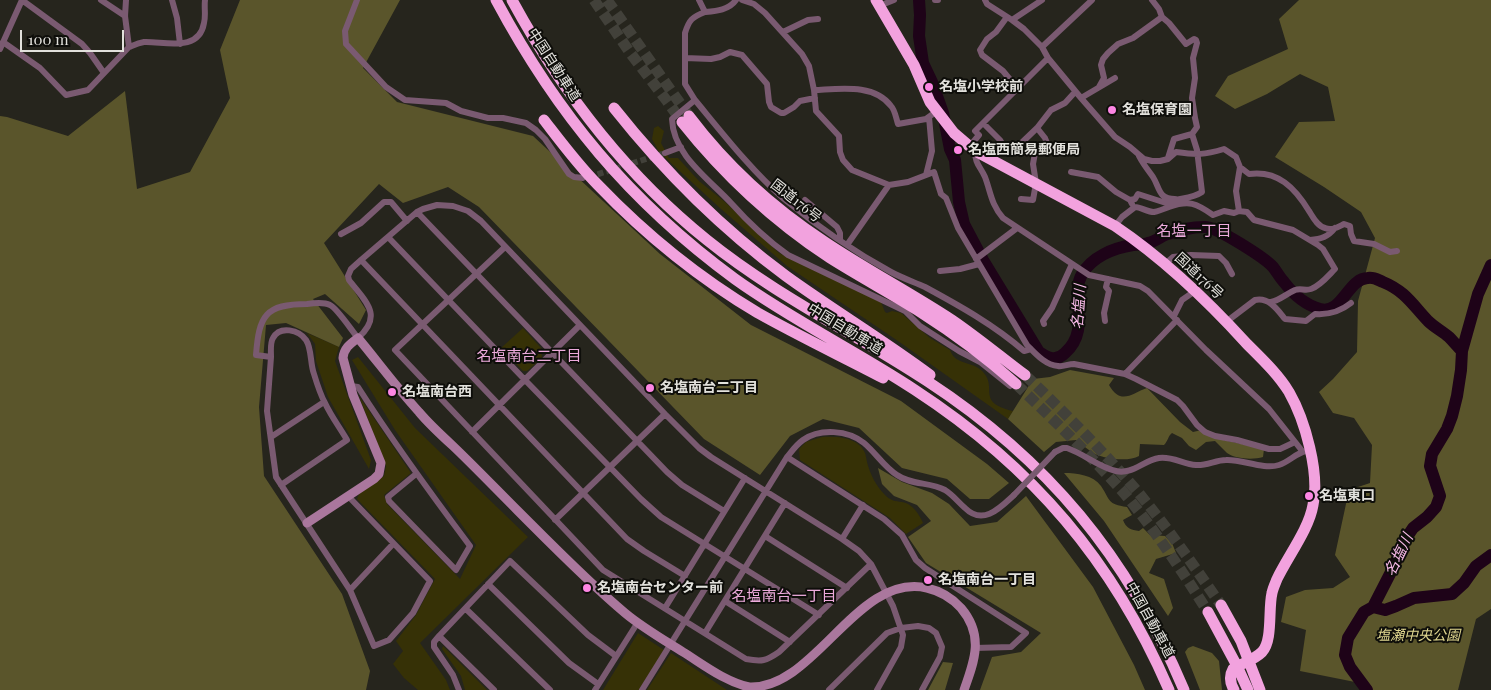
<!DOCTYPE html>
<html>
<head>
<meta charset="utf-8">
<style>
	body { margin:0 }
	#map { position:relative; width:1491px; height:690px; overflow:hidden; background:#26251d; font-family:"Playfair Display",serif }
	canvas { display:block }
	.scale { position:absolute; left:20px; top:30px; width:104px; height:22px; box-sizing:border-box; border:2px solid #e2e1dc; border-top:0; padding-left:6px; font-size:15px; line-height:18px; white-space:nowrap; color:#e2e1dc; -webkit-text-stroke:4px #0e0e0a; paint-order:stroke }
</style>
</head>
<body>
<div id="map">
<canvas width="1491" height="690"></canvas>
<div class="scale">100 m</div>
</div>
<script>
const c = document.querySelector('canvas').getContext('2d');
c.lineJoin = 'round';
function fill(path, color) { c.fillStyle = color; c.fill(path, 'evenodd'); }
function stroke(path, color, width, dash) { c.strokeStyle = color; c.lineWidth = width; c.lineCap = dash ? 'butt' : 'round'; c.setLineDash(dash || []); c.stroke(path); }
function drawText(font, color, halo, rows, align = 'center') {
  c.font = font + ' "Playfair Display","Noto Sans JP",serif'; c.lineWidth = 4; c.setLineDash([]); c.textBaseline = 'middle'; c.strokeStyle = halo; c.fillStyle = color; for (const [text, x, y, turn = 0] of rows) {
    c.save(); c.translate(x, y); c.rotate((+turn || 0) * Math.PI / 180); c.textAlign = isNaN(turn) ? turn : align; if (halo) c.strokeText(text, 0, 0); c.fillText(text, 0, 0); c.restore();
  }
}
const green = new Path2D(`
	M658 126 664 131 661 143 669 158H678L699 181 725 202 779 253 881 302 885 312 887 313 892 311 901 313 930 338 950 350C955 365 971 361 981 370 1000 387 974 402 1013 411L1008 419 898 341 787 266 721 209 659 152 652 139 654 128Z
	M523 328 541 348 542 358 527 371H523L501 348Z
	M307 333 339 347 335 361 371 460 369 469 328 397 316 361 315 344Z
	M358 357 415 428 528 537 420 643 446 680 450 690H418L404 678 393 664 403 651 396 641 416 615 435 579 357 499 359 494 384 476 386 466 359 396 411 473 384 495 387 504 460 579 476 545 395 430 352 360Z
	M822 437C835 436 857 437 864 451 866 454 866 458 867 462 870 474 876 486 885 495 891 501 895 501 902 502 913 504 919 514 923 523L906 534 890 518 800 460 799 449 806 442Z
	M638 633 664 650 639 690H603Z
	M443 646 487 690H465L461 676 442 649Z
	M671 653 727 690H647Z`);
const forest = new Path2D(`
	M240 0H400L363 68 397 102 533 136 660 254 751 325 901 401 987 464 1009 483 989 499H970L947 479 902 468 859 428 823 419 790 436 760 475 704 439 479 207 448 187 403 203 379 184 324 243 366 310 359 324 325 294 313 299 343 338 339 347 286 323 266 325 259 407 264 476 342 594 370 671 366 690H0V116L7 117 68 136 125 91 137 189 190 172 230 98 220 50Z
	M1299 0H1491V609L1476 619 1458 690H1360V683L1300 671 1306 630 1281 622 1286 597 1305 590 1333 588 1350 577 1335 555 1349 490 1370 483 1372 445 1354 418 1333 413 1319 392 1333 379 1357 352 1358 301 1375 238 1361 212 1324 187 1275 157 1299 122 1335 121 1328 87 1300 74 1267 94 1235 109 1215 96 1228 76 1288 49 1279 19Z
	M1070 370 1114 378 1109 385C1121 406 1132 393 1147 388L1180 422 1193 432 1206 429 1219 439 1264 449 1263 457C1253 460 1235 459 1227 453 1223 449 1219 445 1215 441L1206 442 1196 450 1189 446 1182 438 1172 433C1168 436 1168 441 1164 445L1140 444 1139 456C1129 462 1105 459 1095 454 1089 451 1082 444 1076 440L1056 442 1044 452 1008 419 1033 379 1050 377Z
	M878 468 902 482 932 493 949 504 970 526 997 522 1026 496 1093 587 1134 665 1145 690H980L992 657 1021 652 1041 633 926 563 908 537 931 521 917 505 894 496 882 484Z
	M1064 473C1077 473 1093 475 1101 486 1111 501 1107 504 1127 507L1132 515 1123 520C1126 528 1131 530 1139 531L1143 528 1150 535 1165 536 1172 543 1176 553 1156 559 1149 573 1164 579 1173 608 1168 616 1104 521Z
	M1193 646 1212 653 1219 661 1222 690H1200L1185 652 1188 648Z
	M943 662 953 663 945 690H928Z`);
const river = new Path2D(`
	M919 0 920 15 919 36 923 63 932 82 943 113 950 149 955 160 959 202 964 224 983 260 1039 352C1048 358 1056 362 1065 353 1092 329 1069 297 1082 274 1092 257 1113 248 1133 245 1138 244 1143 245 1148 243 1154 242 1159 238 1165 235 1178 230 1192 227 1205 227 1217 227 1265 258 1273 267 1277 272 1280 278 1284 282 1293 294 1306 305 1320 309 1342 315 1348 278 1368 278 1374 277 1378 280 1383 282 1405 291 1412 304 1428 321 1434 327 1442 331 1449 337 1453 341 1457 346 1462 351
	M1373 607 1385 610 1396 606 1414 598 1452 594 1464 583 1476 566 1491 555
	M1367 690 1350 667 1345 655 1348 638 1364 612 1373 607 1392 570 1407 537 1413 528 1427 517 1436 507 1440 496 1430 466 1432 454 1447 429 1452 416 1457 396 1461 370 1462 351 1478 294 1491 265`);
const streetTunnel = new Path2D(`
	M589 177 665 153`);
const highwayTunnel = new Path2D(`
	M594 0 631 54 667 101 682 122
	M607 0 689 116
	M1025 375C1064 412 1102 450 1137 491 1167 527 1194 566 1221 605
	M1016 384C1053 419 1090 455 1124 493 1155 530 1182 571 1208 612`);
const street = new Path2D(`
	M101 0 125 16
	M126 0 125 16 129 47
	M172 0 177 18 180 44
	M357 0 345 31 346 44 386 87 405 100 446 103 461 111 488 118H503L526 123 536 130 545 139 569 174 574 177 583 178
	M699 0 705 12C692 17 689 20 685 33V84L695 100 672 119C673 155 709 179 731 203 748 222 767 240 788 255L905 311 920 326 959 351 980 362 1010 386
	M742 0 754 4 765 13 802 54 809 66 814 90 816 111 839 136 840 152 843 160 852 170 889 185 908 182 934 172 941 194 946 198 958 228 1027 345C1035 353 1045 365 1058 366 1063 367 1068 364 1074 364L1125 374 1136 379 1177 400 1183 406 1197 425 1205 432 1215 436 1237 440 1269 449H1280L1295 442
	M935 0H938
	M985 0 987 4 1012 20 1024 29 1042 47 1048 58 1081 98 1115 137 1130 147 1144 159 1152 161H1160L1168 159 1176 152C1197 155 1204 155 1224 149L1236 157 1240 167 1249 174C1278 170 1295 188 1309 211 1313 217 1317 226 1325 228 1332 231 1338 227 1344 224L1350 226 1351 234 1354 241 1374 244 1390 252 1397 251
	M1152 0 1159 9 1162 17 1169 23 1186 44 1194 39 1196 40 1197 43 1193 58 1195 78 1192 98 1195 118 1197 127 1192 134 1174 139 1168 158
	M879 6 894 0
	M705 12C716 11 729 10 736 0
	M1007 17 996 32 987 39 980 50 982 55 1003 71 1017 88
	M1012 20 1042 0
	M783 32 808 20 818 19
	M3 42 40 68 66 95 88 90 129 47C134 45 138 43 144 42 164 41 199 53 204 23 206 16 204 8 205 0
	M1042 47 1092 0
	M0 49 22 0 82 44 90 53 104 73
	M685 58 711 59 720 57 730 52 742 55 767 84 769 102 771 107 781 113H784L794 107 800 101 815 98
	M1099 87 1104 78 1101 65 1103 59 1108 53 1118 44 1133 38 1162 17
	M814 90C839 89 874 83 891 106 895 110 896 118 898 124L926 119 937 111
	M1081 98 1115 78
	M695 100C723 134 751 170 784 199 817 226 853 251 891 272 902 278 914 282 925 287 960 306 994 325 1024 351L1031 349
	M983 123 1000 140 1006 150 1012 152 1037 128 1051 110 1065 103 1075 92
	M969 147 979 135 975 131 1048 58
	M975 151C975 164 980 166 985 177 991 193 991 204 1003 218L1089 275 1140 286 1148 291 1206 350 1269 409 1303 452
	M665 153 681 147
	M1139 156C1143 164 1148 170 1153 177 1160 188 1158 199 1175 199
	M1071 172 1098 177 1116 192 1130 200 1132 204
	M926 175 932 151 929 117
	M1021 199 1033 200 1036 183 1033 164 1035 153 1041 151 1047 143 1045 138 1037 128
	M805 200 837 227 840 233V240
	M1130 200 1135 199 1138 194 1166 203C1177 198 1192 199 1202 192L1197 150 1192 134
	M1239 211 1236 191 1240 167
	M417 212 667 472 682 485 724 511
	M1115 226 1122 217 1135 207C1141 207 1147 212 1154 212 1159 211 1164 209 1169 207 1189 200 1196 203 1213 215L1224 211 1234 213 1239 211 1247 212 1254 220 1293 230 1318 245 1323 249 1335 269C1328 276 1320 286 1311 289 1305 291 1301 288 1295 290 1286 294 1280 300 1271 302
	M341 234 361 223 384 202H391L407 221
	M388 237 525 380 641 499 661 517 819 615
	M1310 240C1321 239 1328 237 1335 228
	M847 245 889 185
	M505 247 395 350 603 570 746 659C762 662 766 661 779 652L871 564
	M976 259 1017 228
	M361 260 627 539 644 551 685 576
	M1165 264 1173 257 1191 255 1219 256 1226 263 1232 274
	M940 271 960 269 979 264
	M1174 316 1182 300 1195 291
	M1105 321 1104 313 1109 291 1106 287 1108 279
	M1226 322 1255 300C1269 297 1277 309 1285 319L1306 321 1315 314C1328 315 1341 311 1351 303
	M1044 324 1043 321 1052 308 1072 264
	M271 357C271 351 270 343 273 338 280 325 299 330 306 340 312 349 310 364 314 374 317 384 320 394 325 403 331 416 340 428 347 440L281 485
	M1125 374 1177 320
	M351 386 358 387C393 442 431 494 470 546L456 570 389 501 388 497 416 474
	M472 432 580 325
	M271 437 324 402
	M1055 452 1063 448H1067C1084 454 1099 467 1116 471 1132 475 1144 460 1159 458 1172 456 1183 464 1196 465 1206 466 1216 460 1226 460 1242 459 1263 470 1279 465 1289 462 1296 453 1306 451
	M787 457 884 519 902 535 916 560 925 568 1026 633 1011 647 975 648
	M348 496 430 581 413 613 389 640 374 646 350 590 276 477 267 411 271 357 256 355C259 316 265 304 307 304 314 303 324 302 330 305 337 308 352 331 358 338 384 315 365 301 349 280L348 276 351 269 361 260 417 212 423 209 437 205 453 206 468 211 481 221 665 414 699 448 711 457 842 539 859 551 871 564 893 606 903 635 901 647 877 690
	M555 520 665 414
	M765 536 847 588
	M842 539 863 505
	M488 584 569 663 598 684
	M350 590 393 544
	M725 601 790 642
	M665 608 745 478
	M466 609 550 690
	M705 633 785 503
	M439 636 434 642V647L453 675 459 690
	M494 690 439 636 510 561 588 635 616 656
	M595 690 638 622
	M642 690 787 457C792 451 796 445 803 440 820 428 848 430 864 443 876 453 884 467 897 475 911 485 930 482 945 490 953 495 958 502 965 508 983 526 1000 508 1014 495
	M829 690 887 633 901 628 918 626 929 628 936 633 942 647 940 657 922 690`);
const secondary = new Path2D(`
	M307 523 374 479 379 474 381 463 353 395 343 358C344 348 350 344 358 338 378 362 397 388 419 412 429 424 441 435 453 446 475 467 496 489 518 511 552 545 588 582 625 613 643 628 664 640 683 652 704 665 724 681 749 687 815 690 857 572 927 588 940 591 952 598 961 608 984 635 975 660 964 690`);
const highway = new Path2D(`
	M496 0C557 114 630 202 735 279 792 320 856 351 915 390 1033 467 1113 561 1169 690
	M512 0C562 92 625 174 707 240 775 295 854 333 927 381 1048 460 1128 557 1184 690
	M876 0 914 65 930 102 937 111 954 133 975 151 1115 226C1164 259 1207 300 1247 344 1262 359 1278 374 1289 392 1305 420 1320 473 1313 505 1309 529 1288 556 1277 579 1275 584 1273 588 1272 593 1268 610 1273 640 1262 652 1254 660 1242 663 1233 669 1229 676 1230 683 1234 690
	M614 108C664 171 721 228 786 276 833 310 883 340 930 375
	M689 116C726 165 773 208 825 242 867 270 911 293 952 320 977 337 1001 357 1025 375
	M544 120C561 142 578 165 598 185 645 234 699 278 758 313 799 336 841 356 883 378
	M682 122C724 175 774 221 830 258 860 277 892 294 922 313 955 334 987 358 1016 384
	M1221 605 1241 641 1260 690
	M1208 612 1237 666 1248 690`);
const streetBridge = new Path2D(`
	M1014 495 1055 452`);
const markers = [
	[929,87,5,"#fd86e3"],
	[1112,110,5,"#fd86e3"],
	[958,150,5,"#fd86e3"],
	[650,388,5,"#fd86e3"],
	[392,392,5,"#fd86e3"],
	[1309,496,5,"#fd86e3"],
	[928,580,5,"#fd86e3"],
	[587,588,5,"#fd86e3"]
];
const streetNames = [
	["中国自動車道",554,65,57],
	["国道176号",796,201,38],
	["国道176号",1199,276,43],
	["中国自動車道",845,329,31],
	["中国自動車道",1150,620,61]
];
const poiNames = [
	["名塩小学校前",939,87],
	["名塩保育園",1122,110],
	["名塩西簡易郵便局",968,150],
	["名塩南台二丁目",660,388],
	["名塩南台西",402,392],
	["名塩東口",1319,496],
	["名塩南台一丁目",938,580],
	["名塩南台センター前",597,588]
];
const parkNames = [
	["塩瀬中央公園",1418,636]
];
const neighbourhoodNames = [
	["名塩一丁目",1194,231],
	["名塩南台二丁目",529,356],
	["名塩南台一丁目",784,596]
];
const waterNames = [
	["名塩川",1079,307,-86],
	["名塩川",1399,555,-64]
];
fill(green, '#363106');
fill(forest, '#5a552b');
stroke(river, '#1e0318', 12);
stroke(streetTunnel, '#42413a', 6, [6, 3]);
stroke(highwayTunnel, '#42413a', 11, [11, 5.5]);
stroke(street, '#7a5a71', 6);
stroke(secondary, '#aa779d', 9);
stroke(highway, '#f2a2de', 11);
stroke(streetBridge, '#7a5a71', 6);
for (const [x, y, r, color] of markers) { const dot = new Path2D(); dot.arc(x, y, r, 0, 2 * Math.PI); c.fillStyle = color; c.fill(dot); stroke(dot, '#0e0e0a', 2); }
drawText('14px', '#e2e1dc', '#0e0e0a', streetNames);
drawText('bold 14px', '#e2e1dc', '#0e0e0a', poiNames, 'left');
drawText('italic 14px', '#dfd68f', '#0e0e0a', parkNames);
drawText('15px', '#edabdc', '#0e0e0a', neighbourhoodNames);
drawText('italic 15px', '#f7b9e7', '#0e0e0a', waterNames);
</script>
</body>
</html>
